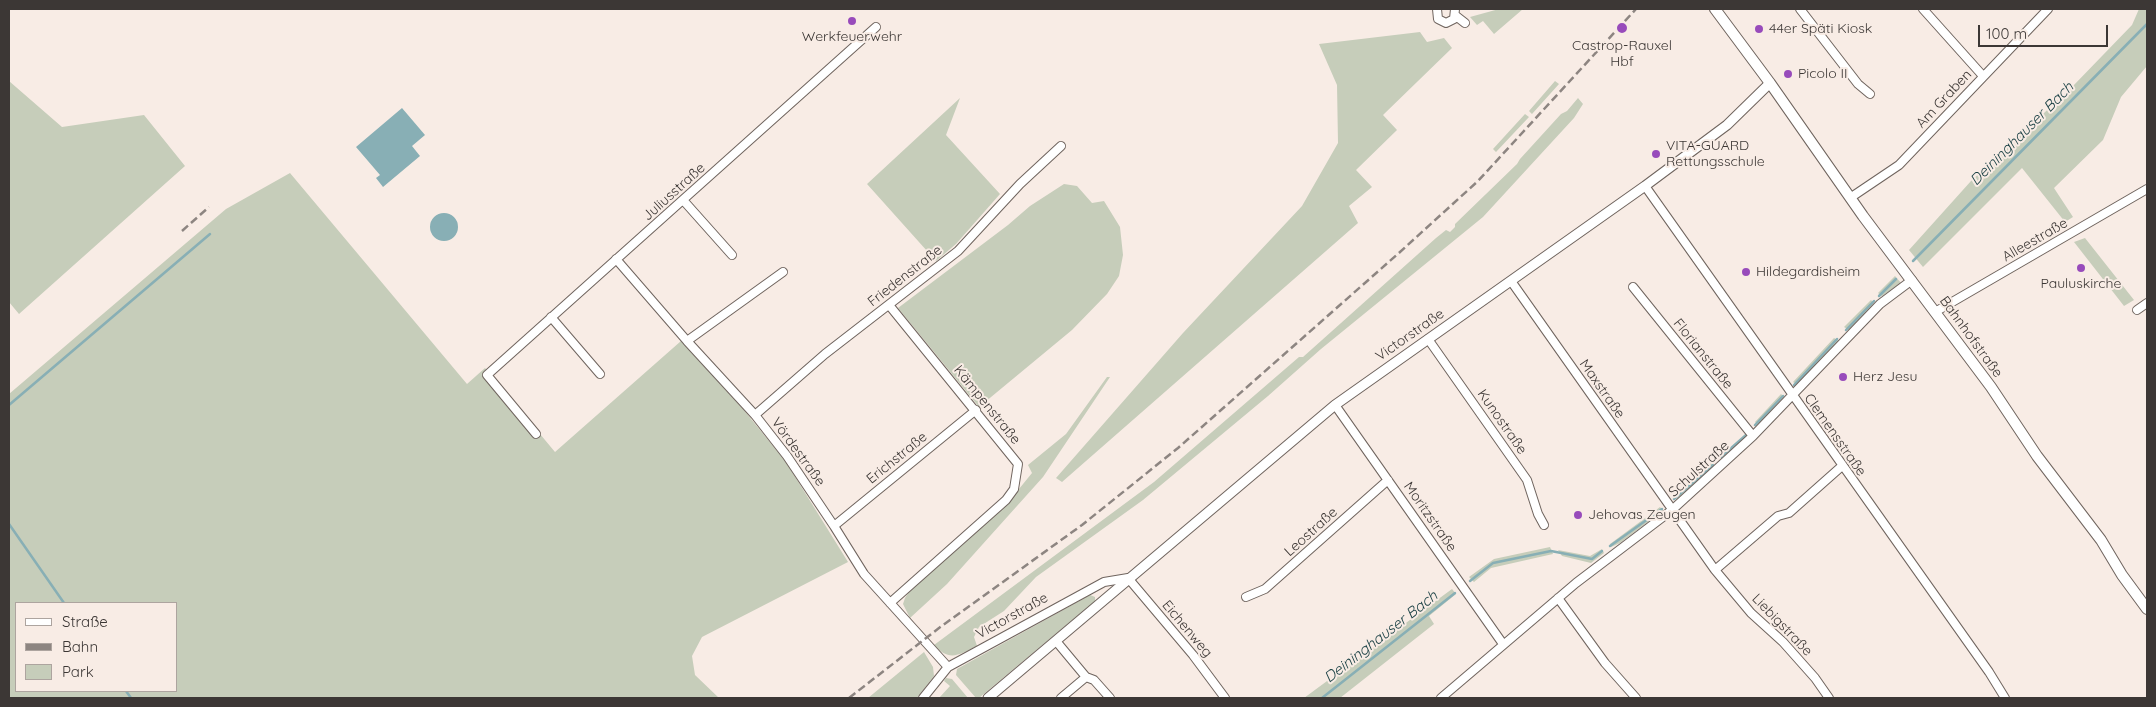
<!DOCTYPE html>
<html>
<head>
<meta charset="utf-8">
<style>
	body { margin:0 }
	#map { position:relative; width:2156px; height:707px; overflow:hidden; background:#f8ece5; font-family:Quicksand,sans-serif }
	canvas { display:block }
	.frame { position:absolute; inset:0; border:10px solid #3c3735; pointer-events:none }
	.legend { position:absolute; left:15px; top:602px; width:162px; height:90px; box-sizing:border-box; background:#f8ece5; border:1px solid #ada49f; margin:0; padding:6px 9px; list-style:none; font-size:15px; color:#3c3735 }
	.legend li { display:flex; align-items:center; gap:10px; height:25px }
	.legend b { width:25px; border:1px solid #ada49f }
	.scale { position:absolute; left:1978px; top:25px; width:130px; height:22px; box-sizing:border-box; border:2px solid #3c3735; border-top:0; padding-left:6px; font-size:15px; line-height:18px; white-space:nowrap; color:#3c3735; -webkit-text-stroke:4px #f8ece5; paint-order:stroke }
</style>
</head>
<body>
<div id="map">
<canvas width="2156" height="707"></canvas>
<div class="frame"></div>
<ul class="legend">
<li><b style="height:6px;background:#fff"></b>Straße</li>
<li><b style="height:6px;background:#8d8581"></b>Bahn</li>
<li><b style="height:14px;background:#c6cdba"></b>Park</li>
</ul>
<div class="scale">100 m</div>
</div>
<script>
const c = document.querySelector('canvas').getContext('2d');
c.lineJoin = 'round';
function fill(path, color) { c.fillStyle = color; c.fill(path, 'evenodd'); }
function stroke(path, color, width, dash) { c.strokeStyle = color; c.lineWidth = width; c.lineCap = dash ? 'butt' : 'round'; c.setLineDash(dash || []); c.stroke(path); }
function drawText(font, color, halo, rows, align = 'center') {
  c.font = font + ' Quicksand,sans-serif'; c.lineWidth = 4; c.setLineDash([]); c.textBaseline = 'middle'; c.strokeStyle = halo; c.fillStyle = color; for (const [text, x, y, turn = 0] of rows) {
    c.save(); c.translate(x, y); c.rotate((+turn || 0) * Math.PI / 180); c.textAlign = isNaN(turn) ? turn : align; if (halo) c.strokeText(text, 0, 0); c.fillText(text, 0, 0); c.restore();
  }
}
const green = new Path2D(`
	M1499 9H1523L1494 34 1483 21 1477 25 1470 17Z
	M2139 9H2147V66L2121 97 2103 140 2054 188 2073 217 2065 222 2022 168 1923 267 1909 250 1971 181 2073 86 2132 25Z
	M1420 32 1427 42 1444 38 1452 48 1383 115 1397 130 1356 170 1372 187 1349 206 1358 223 1062 482 1056 478 1183 333 1302 206 1338 143 1337 85 1319 44Z
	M9 81 62 127 144 115 185 166 19 314 9 302Z
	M1555 81 1559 84 1532 114 1529 111Z
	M960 98 946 135 1000 194 956 244 936 261 867 184Z
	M1578 98 1583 104 1574 118 1483 217 1321 349 1268 396 1143 500 1036 577 1004 611 979 627 974 637 977 646C959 655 949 662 934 645L1154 482 1299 357H1303L1436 238 1446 230 1450 232 1455 227V224L1517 164 1520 159 1561 114 1567 111Z
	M1525 114 1529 117 1496 152 1493 149Z
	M290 173 467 384 485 368 555 452 681 341 743 409 786 462 848 562 702 637 692 656 695 675 719 698H9V394L226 209ZM16 603H176V691H16Z
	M1064 184 1077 186 1092 203 1104 201 1120 227 1123 255 1119 276 1107 294 1072 330 979 407 898 308 1008 225 1030 206Z
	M2085 238 2134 300 2124 306 2074 242Z
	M1895 276 1901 283 1882 296 1878 293Z
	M1871 300 1874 303 1849 330 1844 327Z
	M1834 338 1839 341 1803 379 1796 384 1793 382Z
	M1107 377H1110L1043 477 947 584 910 618 903 604 905 598 909 592 1010 500 1032 473 1028 465 1066 434Z
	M1781 394 1783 396 1763 421 1757 424 1755 422Z
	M1711 463 1715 466 1682 496 1676 499 1673 497Z
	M1660 507 1663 511 1657 515 1620 543 1611 547 1610 544Z
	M1550 547 1553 554 1491 568 1474 582 1469 577 1494 559Z
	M1602 549 1604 553 1591 563 1562 556 1558 550 1590 556Z
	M1452 589 1456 594 1429 616 1434 624 1340 698H1304Z
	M1090 595 1095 597V601L979 698H976L956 675 957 669Z
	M924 652 933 667 934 676 917 698H868Z
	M946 678 952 679 968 698H939L950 686 944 681Z`);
const water = new Path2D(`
	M402 108 425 135 412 146 420 156 383 187 376 178 380 175 356 147Z
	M430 227a14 14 0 1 1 28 0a14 14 0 1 1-28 0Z`);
const stream = new Path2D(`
	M1913 261 2147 24
	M1879 296 1896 279
	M1846 330 1874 301
	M1794 385 1837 339
	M9 405 210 234
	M1755 425 1783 396
	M1721 457 1746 435
	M1674 499 1713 465
	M9 524 64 603
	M1610 546 1662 509
	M1470 581 1493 563 1551 551 1592 559 1602 551
	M126 691 131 698
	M1322 698 1455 593`);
const minor = new Path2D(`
	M1437 9 1438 19 1446 23 1454 19 1455 9
	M1800 9 1858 84 1870 94
	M1923 9 1983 76
	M1456 16 1465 23
	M1645 186 1989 672 2005 698
	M1850 198 1899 165 2048 9
	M683 200 732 255
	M616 259 687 341 755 415 787 456 834 526 864 574 948 667
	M1511 281 1715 570 1751 613 1783 642 1815 678 1829 698
	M1633 287 1753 436
	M889 305 1018 464 1014 489 1006 500 890 603
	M2137 310 2147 303
	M1935 312 2147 189
	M551 317 600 374
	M1428 339 1527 480 1538 514 1544 525
	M687 341 783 272
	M1335 405 1503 644
	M755 415 825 354 958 251 1020 184 1061 146
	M536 434 487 375 876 27
	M834 526 976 410
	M1715 570 1778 516 1789 513 1842 466
	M1246 597 1265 589 1388 480
	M1558 598 1605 663 1636 698
	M1056 641 1086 677 1094 680 1110 698
	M923 698 948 667 1104 582 1128 578 1193 655 1225 698
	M1061 698 1086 677
	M1441 698 1576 583 1672 510 1753 436 1880 304 1912 280`);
const tertiary = new Path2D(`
	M988 698 1335 405 1645 186 1727 125 1770 83`);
const secondary = new Path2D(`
	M1715 9 1770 83 1863 216 1991 387 2037 456 2101 540 2122 575 2147 609`);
const rail = new Path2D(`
	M182 231 209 207
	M849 698 939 628 1082 525 1178 448 1400 252 1478 181 1636 9`);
const markers = [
	[852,21,5,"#984bbb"],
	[1622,28,6,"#984bbb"],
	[1759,29,5,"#984bbb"],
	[1788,74,5,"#984bbb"],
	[1656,154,5,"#984bbb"],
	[2081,268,5,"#984bbb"],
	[1746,272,5,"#984bbb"],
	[1843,377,5,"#984bbb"],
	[1578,515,5,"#984bbb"]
];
const poiNames = [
	["44er Späti Kiosk",1769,29],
	["Werkfeuerwehr",852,37,"center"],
	["Castrop-Rauxel",1622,46,"center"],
	["Hbf",1622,62,"center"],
	["Picolo II",1798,74],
	["VITA-GUARD",1666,146],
	["Rettungsschule",1666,162],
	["Hildegardisheim",1756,272],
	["Pauluskirche",2081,284,"center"],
	["Herz Jesu",1853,377],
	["Jehovas Zeugen",1588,515]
];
const streetNames = [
	["Am Graben",1944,99,-47],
	["Juliusstraße",674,192,-42],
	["Alleestraße",2035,240,-30],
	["Friedenstraße",905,276,-38],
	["Victorstraße",1410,335,-35],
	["Bahnhofstraße",1971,337,54],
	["Florianstraße",1703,354,51],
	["Maxstraße",1602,389,55],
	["Kämpenstraße",987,405,51],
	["Kunostraße",1502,422,55],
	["Clemensstraße",1835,435,55],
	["Vördestraße",798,452,54],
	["Erichstraße",897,458,-39],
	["Schulstraße",1699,469,-42],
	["Moritzstraße",1430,517,55],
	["Leostraße",1311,532,-42],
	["Victorstraße",1012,616,-29],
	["Liebigstraße",1782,625,46],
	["Eichenweg",1187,629,50]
];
const waterNames = [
	["Deininghauser Bach",2022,134,-45],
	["Deininghauser Bach",1381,637,-38]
];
fill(green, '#c6cdba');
fill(water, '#88afb5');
stroke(stream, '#88afb5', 2.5);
stroke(minor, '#6f645e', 10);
stroke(tertiary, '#6f645e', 11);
stroke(secondary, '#6f645e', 12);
stroke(minor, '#fff', 8);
stroke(tertiary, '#fff', 9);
stroke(secondary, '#fff', 10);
stroke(rail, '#8d8581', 2.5, [8, 4]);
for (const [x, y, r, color] of markers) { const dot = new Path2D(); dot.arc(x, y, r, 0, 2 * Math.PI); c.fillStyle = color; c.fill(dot); stroke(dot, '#f8ece5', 2); }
drawText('14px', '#3c3735', '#f8ece5', poiNames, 'left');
drawText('14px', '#3c3735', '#f8ece5', streetNames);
drawText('italic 15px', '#163d41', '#f8ece5', waterNames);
</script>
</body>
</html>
